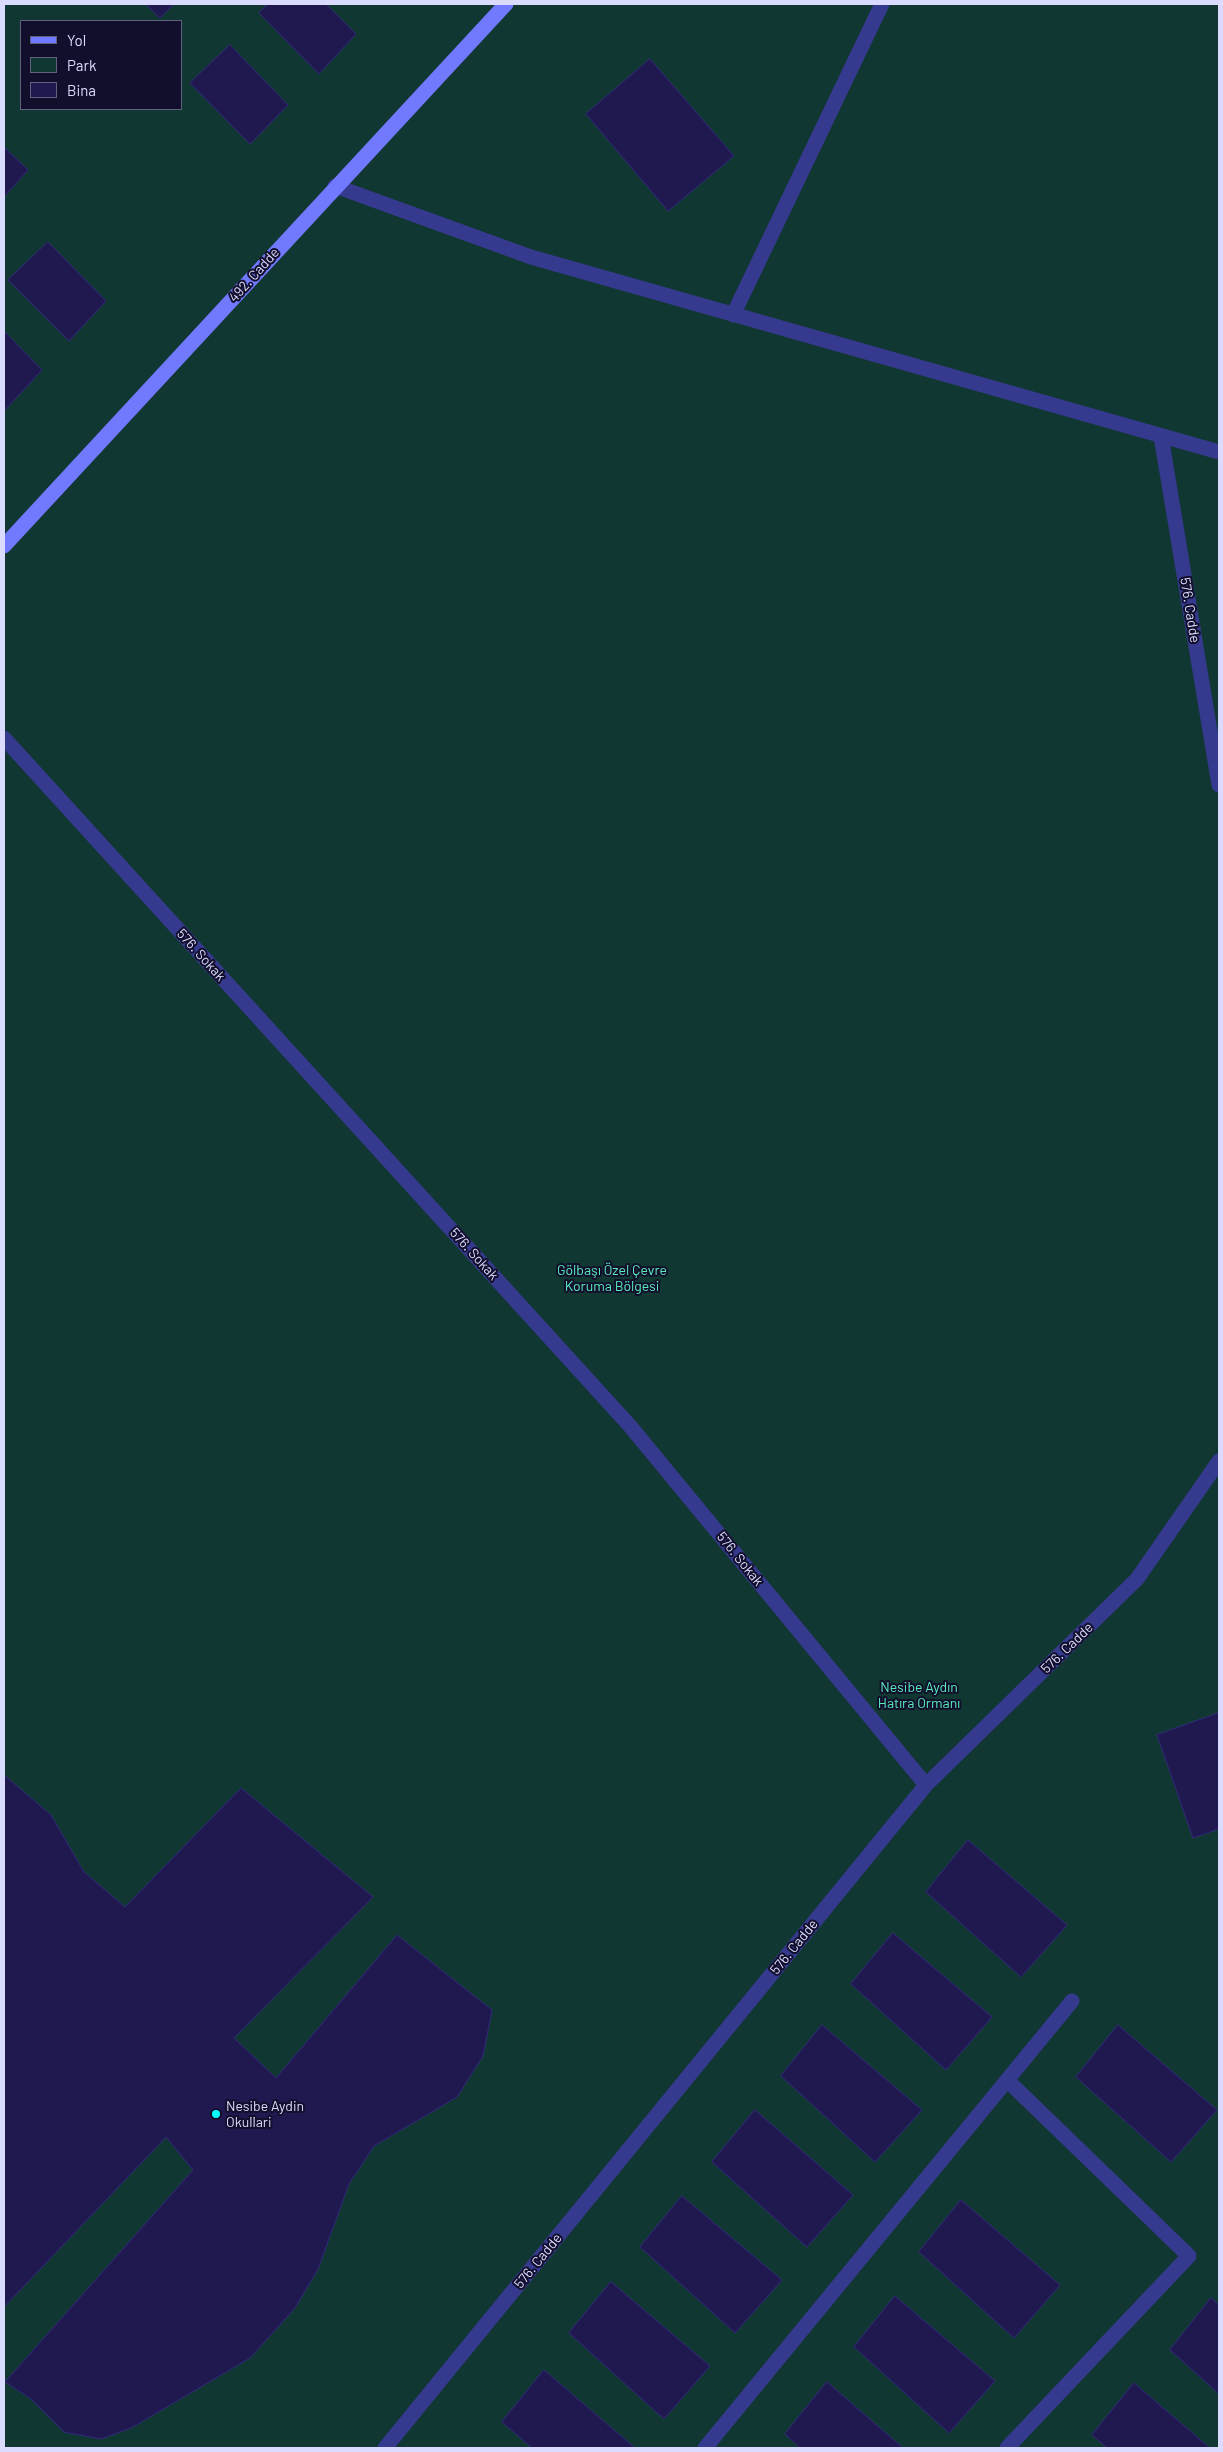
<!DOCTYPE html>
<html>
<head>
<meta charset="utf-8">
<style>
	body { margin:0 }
	#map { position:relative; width:1223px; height:2452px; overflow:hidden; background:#110f2c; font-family:Barlow,sans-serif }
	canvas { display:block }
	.frame { position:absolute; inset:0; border:5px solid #dbdaff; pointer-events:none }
	.legend { position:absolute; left:20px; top:20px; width:162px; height:90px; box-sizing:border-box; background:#110f2c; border:1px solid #626080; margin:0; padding:6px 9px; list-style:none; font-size:15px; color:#dbdaff }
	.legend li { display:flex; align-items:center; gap:10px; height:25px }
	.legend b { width:25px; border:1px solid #626080 }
</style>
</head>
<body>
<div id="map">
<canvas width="1223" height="2452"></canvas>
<div class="frame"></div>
<ul class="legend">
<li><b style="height:6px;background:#7179ff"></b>Yol</li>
<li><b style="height:14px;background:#113732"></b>Park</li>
<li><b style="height:14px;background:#1f194f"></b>Bina</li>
</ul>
</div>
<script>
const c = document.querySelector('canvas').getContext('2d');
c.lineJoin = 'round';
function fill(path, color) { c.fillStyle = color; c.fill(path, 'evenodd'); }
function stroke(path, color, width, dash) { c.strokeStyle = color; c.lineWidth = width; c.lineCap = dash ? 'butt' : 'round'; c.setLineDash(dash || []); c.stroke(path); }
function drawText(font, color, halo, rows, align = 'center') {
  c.font = font + ' Barlow,sans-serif'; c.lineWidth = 4; c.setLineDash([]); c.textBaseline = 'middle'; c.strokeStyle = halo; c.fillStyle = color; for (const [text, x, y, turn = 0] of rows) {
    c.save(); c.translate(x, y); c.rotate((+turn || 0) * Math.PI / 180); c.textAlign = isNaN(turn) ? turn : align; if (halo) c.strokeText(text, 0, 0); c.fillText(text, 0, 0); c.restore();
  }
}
const green = new Path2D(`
	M4 4H1219V2448H4ZM21 21H181V109H21Z`);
const building = new Path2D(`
	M146 4H174L160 18Z
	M268 4H326L356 34 319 74 259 13Z
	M230 45 288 105 250 144 190 83Z
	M650 59 734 156 668 211 586 114Z
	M4 147 28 170 4 197Z
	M48 242 106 301 69 341 8 280Z
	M4 331 42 370 5 410 4 408Z
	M1219 1713V1829L1193 1838 1157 1735Z
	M4 1775 51 1815 84 1872 125 1907 241 1788 373 1897 234 2038 276 2078 397 1935 492 2010 483 2056 457 2097 374 2146 349 2184 318 2269 295 2308 250 2358 131 2428 101 2439 64 2432 31 2399 5 2382 193 2170 166 2137 4 2307Z
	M968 1840 1067 1925 1021 1977 926 1892Z
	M893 1933 992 2017 946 2070 851 1984Z
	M822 2025 922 2110 875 2162 781 2076Z
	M1118 2025 1217 2110 1171 2162 1076 2077Z
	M755 2110 853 2195 807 2247 712 2162Z
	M682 2196 782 2280 735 2333 640 2247Z
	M961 2200 1060 2285 1014 2338 919 2252Z
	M611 2282 710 2366 664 2419 569 2333Z
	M895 2296 995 2381 949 2433 854 2347Z
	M1211 2298 1219 2305V2394L1170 2350Z
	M544 2370 635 2448H532L502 2422Z
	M827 2382 903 2448H800L785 2434Z
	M1134 2383 1210 2448H1107L1092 2435Z`);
const lane = new Path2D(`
	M705 2448 1072 2001
	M1007 2448 1189 2256 1007 2080`);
const street = new Path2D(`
	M335 186 531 257 1219 452
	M733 315 882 4
	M1161 436 1219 785
	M4 738 630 1426 926 1785
	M385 2448 926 1785 1137 1579 1219 1461`);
const secondary = new Path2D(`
	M4 546 506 4`);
const markers = [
	[216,2114,5,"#06fbff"]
];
const streetNames = [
	["492. Cadde",254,275,-48],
	["576. Cadde",1190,610,81],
	["576. Sokak",201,955,48],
	["576. Sokak",474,1254,48],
	["576. Sokak",740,1559,51],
	["576. Cadde",1067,1648,-44],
	["576. Cadde",794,1947,-51],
	["576. Cadde",538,2261,-51]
];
const parkNames = [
	["Gölbaşı Özel Çevre",612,1270],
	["Koruma Bölgesi",612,1286],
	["Nesibe Aydın",919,1687],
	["Hatıra Ormanı",919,1703]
];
const poiNames = [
	["Nesibe Aydin",226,2106],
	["Okullari",226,2122]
];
fill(green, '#113732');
fill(building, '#1f194f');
stroke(building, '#33297d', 1);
stroke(lane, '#363a8f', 15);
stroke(street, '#363a8f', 15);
stroke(secondary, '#7179ff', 15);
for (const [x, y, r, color] of markers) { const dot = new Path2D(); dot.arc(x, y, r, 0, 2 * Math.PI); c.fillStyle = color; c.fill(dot); stroke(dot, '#110f2c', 2); }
drawText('14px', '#dbdaff', '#110f2c', streetNames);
drawText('14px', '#5aebbb', '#110f2c', parkNames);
drawText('14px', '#dbdaff', '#110f2c', poiNames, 'left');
</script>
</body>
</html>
